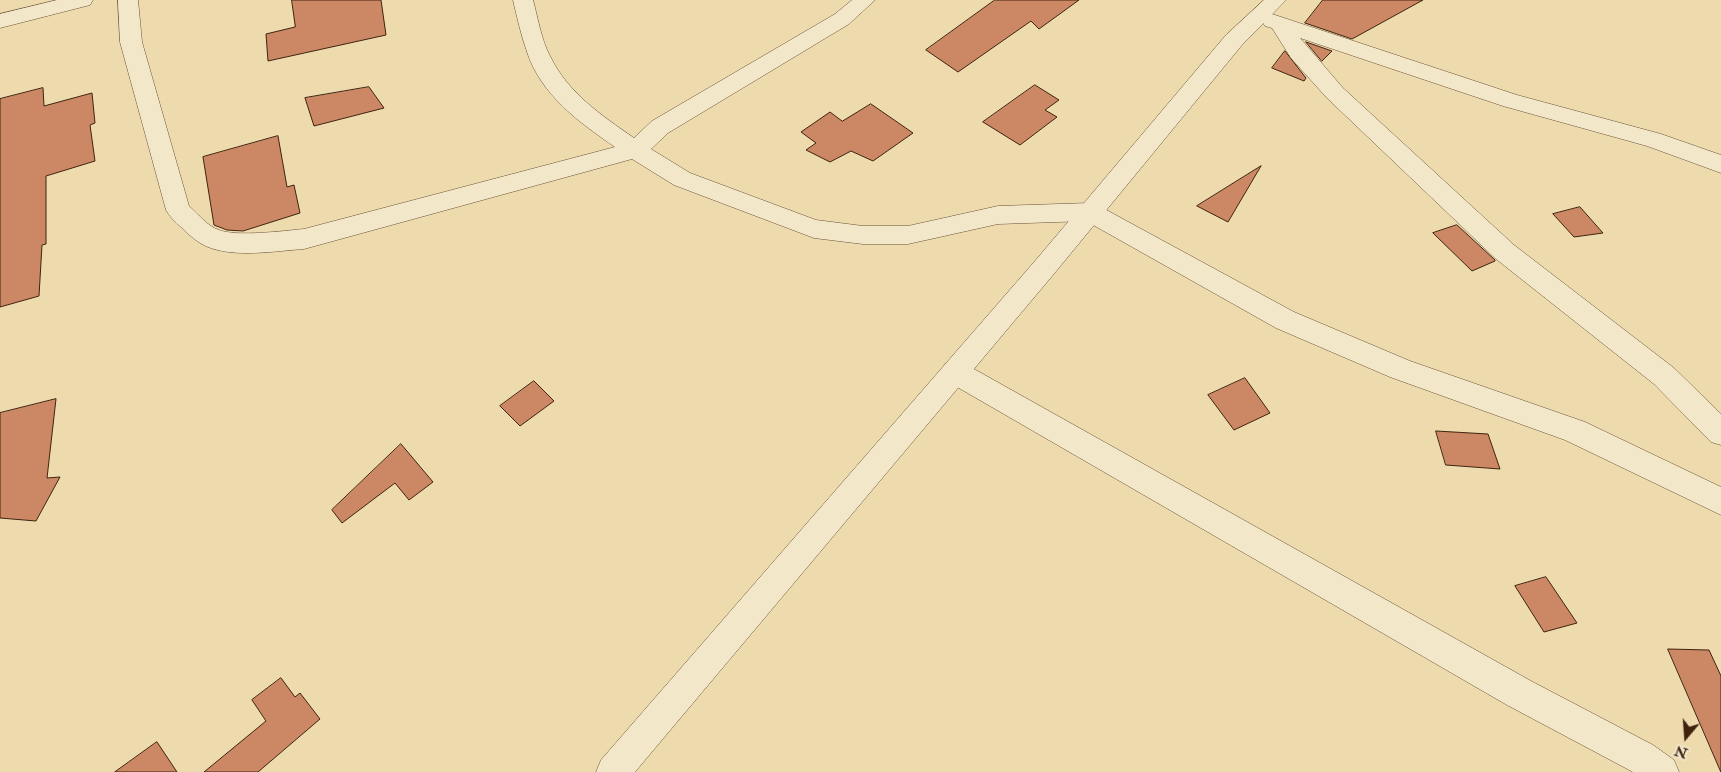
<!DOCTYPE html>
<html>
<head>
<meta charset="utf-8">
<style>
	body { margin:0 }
	#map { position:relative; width:1721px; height:772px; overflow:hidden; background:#eddaad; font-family:"IM FELL Double Pica",serif }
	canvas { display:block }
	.north { position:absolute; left:1661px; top:712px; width:50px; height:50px; -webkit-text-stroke:4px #f3e7ca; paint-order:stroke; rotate:198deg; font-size:14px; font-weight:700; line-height:20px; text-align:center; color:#3f230f }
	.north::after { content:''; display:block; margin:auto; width:18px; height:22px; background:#3f230f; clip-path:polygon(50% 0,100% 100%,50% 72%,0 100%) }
</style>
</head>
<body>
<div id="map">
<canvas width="1721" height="772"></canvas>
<div class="north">N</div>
</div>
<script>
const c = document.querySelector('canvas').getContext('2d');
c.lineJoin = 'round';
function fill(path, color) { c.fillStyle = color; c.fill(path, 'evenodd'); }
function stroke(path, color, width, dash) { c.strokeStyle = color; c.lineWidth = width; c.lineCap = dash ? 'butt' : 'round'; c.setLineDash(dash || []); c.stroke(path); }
const building = new Path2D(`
	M292 0H381L386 35 268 61 266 34 295 27Z
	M995 0H1079L1039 29 1031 21 958 72 926 50Z
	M1323 0H1423L1352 39 1305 23Z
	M1306 42 1332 51 1322 61Z
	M1285 51 1306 78 1304 81 1272 68Z
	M1035 85 1059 100 1045 110 1057 117 1020 145 983 122Z
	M369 87 384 108 314 126 305 98Z
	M43 88 44 106 92 93 95 123 90 125 95 161 46 176V244L42 245 39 296 0 307V99Z
	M871 104 913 133 873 161 851 151 830 162 806 150 816 143 801 132 830 112 842 121Z
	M278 136 287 187 294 185 300 213 243 231 227 230 214 225 203 157Z
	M1261 166 1228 222 1197 206Z
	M1580 207 1603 233 1574 237 1553 214Z
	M1457 225 1495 260V261L1472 271 1433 233Z
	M1245 378 1270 413 1234 430 1208 395Z
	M534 381 554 401 520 426 500 406Z
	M56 399 47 478 60 477 36 521 0 518V413Z
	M1436 431 1488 434 1500 469 1446 465Z
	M401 444 433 482 409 500 395 483 342 523 332 510Z
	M1546 577 1577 623 1544 632 1515 586Z
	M1668 649 1709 650 1721 676V772Z
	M281 678 295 697 300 693 320 719 258 772H204L266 721 252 700Z
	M157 742 177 772H115Z`);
const minor = new Path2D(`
	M57 0H93L90 5 0 28V14Z
	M118 0H138L142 42 189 206C198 214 207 226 219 230 237 237 283 231 304 229L615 147C580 123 541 95 527 52 521 35 517 17 513 0H533C538 18 541 39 550 56 568 93 601 115 634 138L652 121 835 14 852 0H875L849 24 668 133 651 149 690 173 816 220 863 226H908L998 206 1090 203 1099 206 1294 312 1410 361 1585 422 1721 487V515L1565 440 1390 377 1276 328 1086 221 998 224 908 244H863L814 238 674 185 632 159 304 249C275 251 236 258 208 247 198 243 189 235 181 227 175 222 170 217 166 210L120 42Z
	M1272 14 1517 95 1661 134 1721 155V173L1647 146 1503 106 1300 38 1343 88 1514 245 1674 368 1721 414V445L1711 442 1654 384 1496 259 1327 98 1291 58 1272 28 1265 26 1262 21 1265 16Z
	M955 361 965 364 1531 681 1653 745 1674 760 1679 772H1633L1507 705 945 380 941 372 945 364Z`);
const tertiary = new Path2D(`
	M1264 0H1286L1242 45 1053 275 635 772H596L601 760 1035 261 1226 35Z`);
fill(building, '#cc8765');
stroke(building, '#3f230f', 1);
stroke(minor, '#6a5136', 1);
stroke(tertiary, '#6a5136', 1);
fill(minor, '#f3e7ca');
fill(tertiary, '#f3e7ca');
</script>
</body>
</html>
